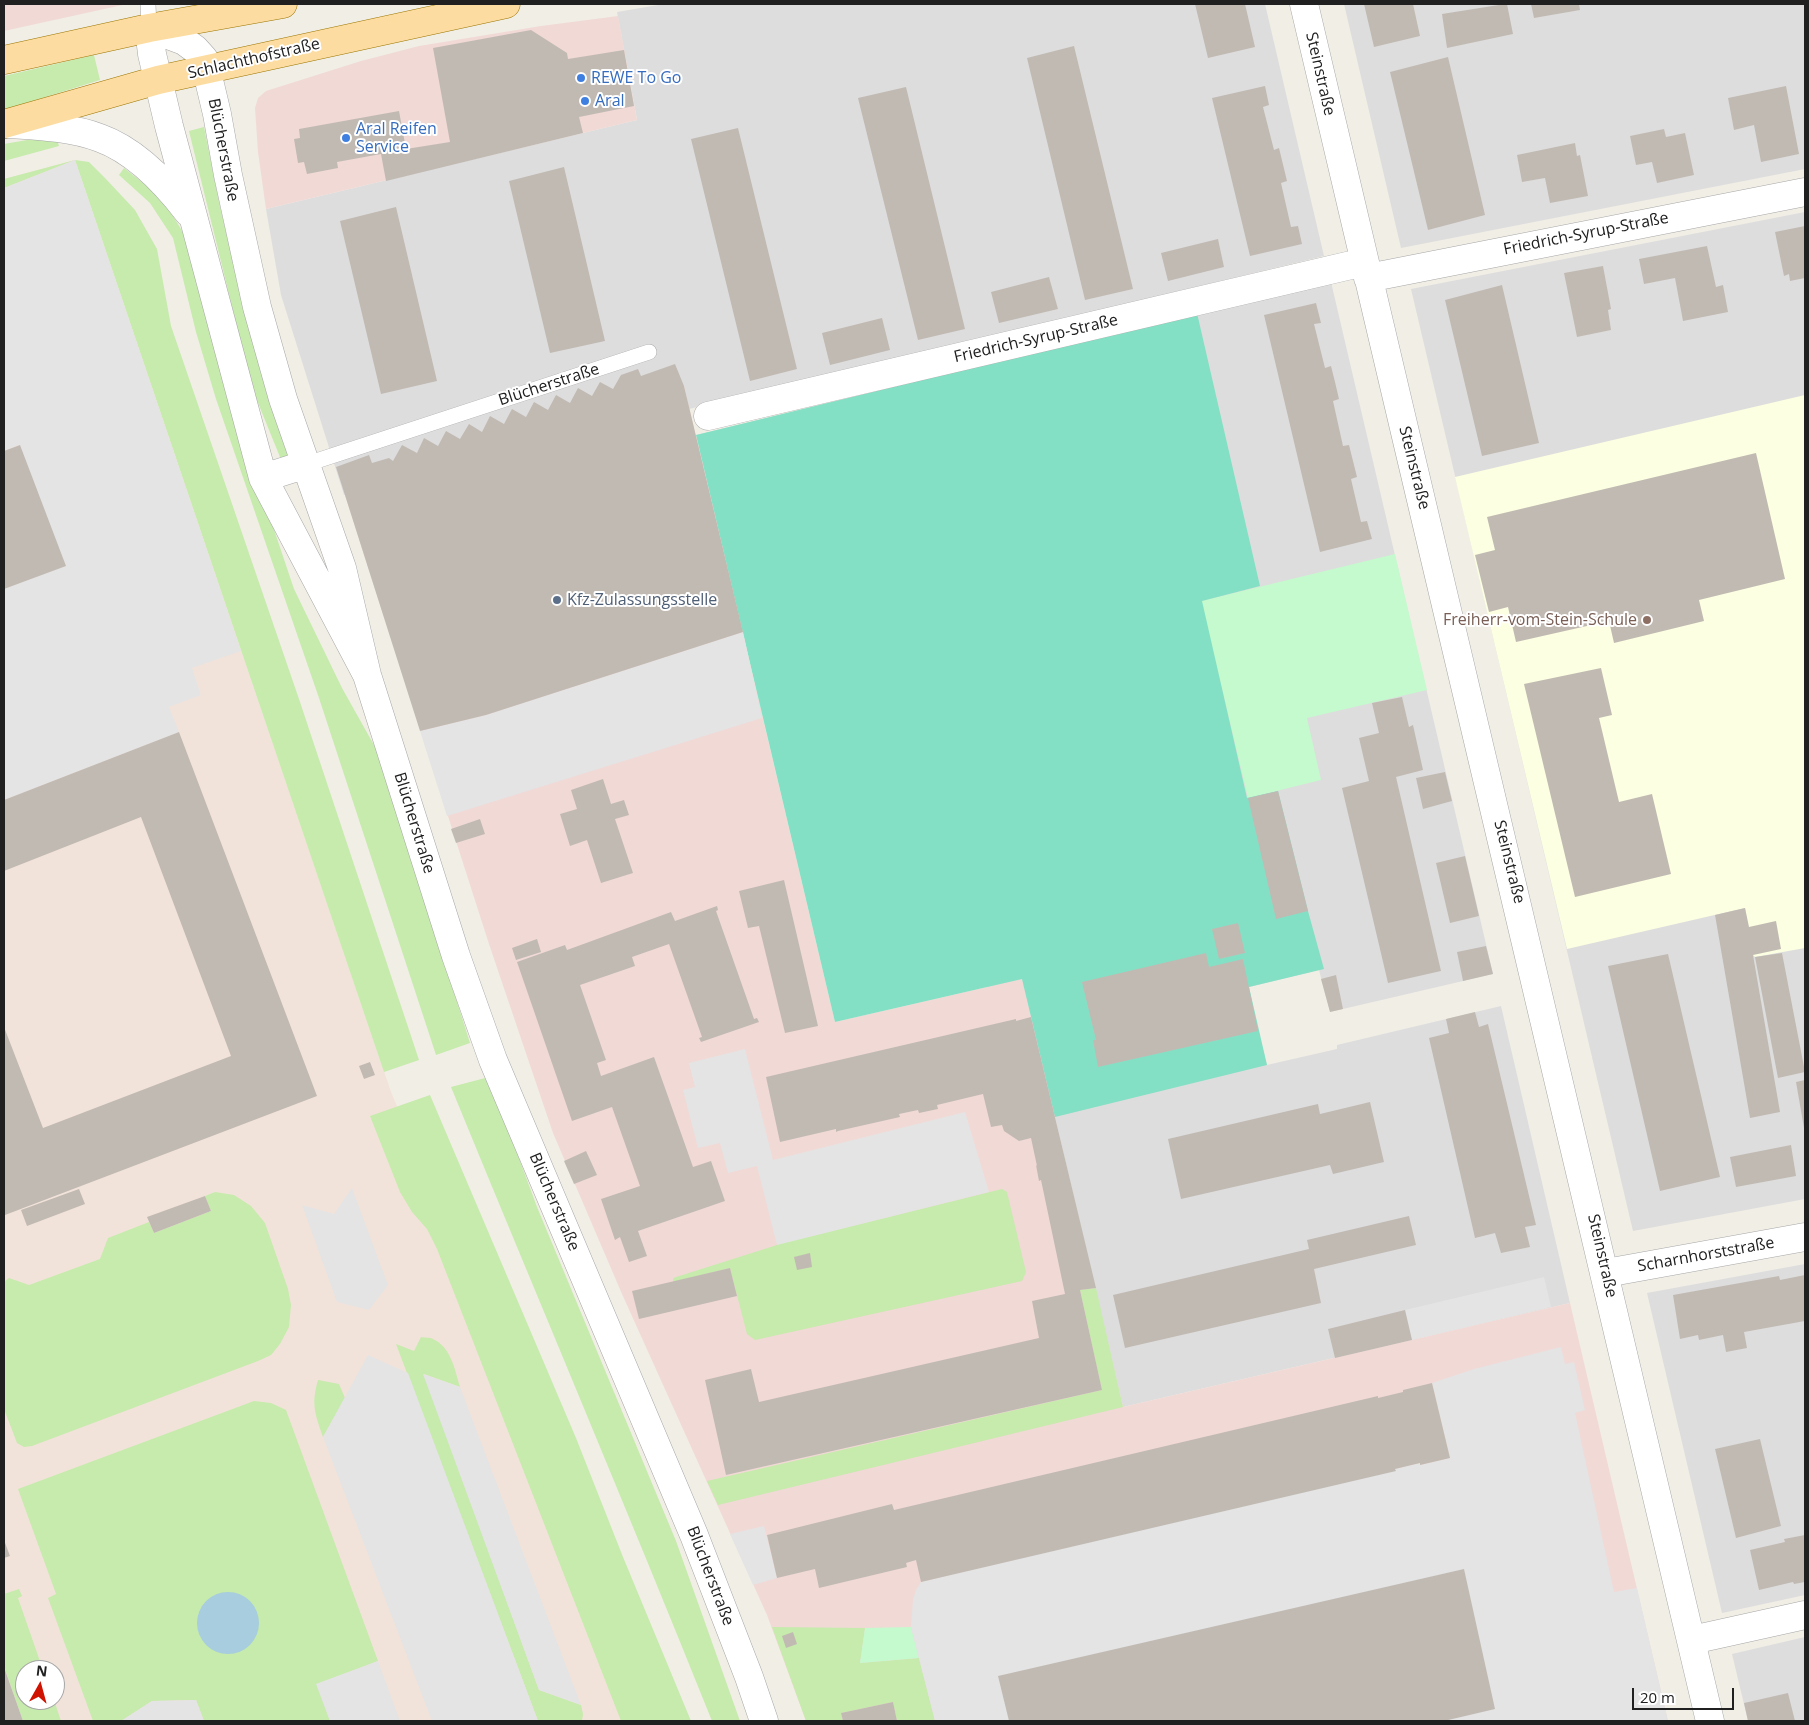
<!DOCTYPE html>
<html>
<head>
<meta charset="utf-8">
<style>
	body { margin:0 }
	#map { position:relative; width:1809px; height:1725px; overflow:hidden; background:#f1eee6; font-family:"Open Sans",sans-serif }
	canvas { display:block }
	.frame { position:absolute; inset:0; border:5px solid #202020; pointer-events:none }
	.north { position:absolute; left:15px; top:1660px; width:50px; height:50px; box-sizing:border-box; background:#fff; border:1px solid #a6a6a6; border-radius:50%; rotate:7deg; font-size:14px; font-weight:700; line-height:20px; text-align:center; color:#202020 }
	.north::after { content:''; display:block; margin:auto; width:18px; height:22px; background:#d01200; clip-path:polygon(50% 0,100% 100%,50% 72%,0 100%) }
	.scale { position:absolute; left:1632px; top:1688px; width:102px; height:22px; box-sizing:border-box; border:2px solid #202020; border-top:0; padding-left:6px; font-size:15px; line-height:18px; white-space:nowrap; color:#202020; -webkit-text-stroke:4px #fff; paint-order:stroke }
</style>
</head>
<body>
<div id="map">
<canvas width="1809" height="1725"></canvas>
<div class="frame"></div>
<div class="north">N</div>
<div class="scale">20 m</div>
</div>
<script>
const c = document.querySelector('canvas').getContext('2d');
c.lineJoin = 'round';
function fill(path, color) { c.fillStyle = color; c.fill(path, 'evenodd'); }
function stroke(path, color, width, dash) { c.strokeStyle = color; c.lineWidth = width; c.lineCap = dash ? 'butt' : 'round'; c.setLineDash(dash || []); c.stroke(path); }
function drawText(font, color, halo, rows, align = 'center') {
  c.font = font + ' "Open Sans",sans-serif'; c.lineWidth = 4; c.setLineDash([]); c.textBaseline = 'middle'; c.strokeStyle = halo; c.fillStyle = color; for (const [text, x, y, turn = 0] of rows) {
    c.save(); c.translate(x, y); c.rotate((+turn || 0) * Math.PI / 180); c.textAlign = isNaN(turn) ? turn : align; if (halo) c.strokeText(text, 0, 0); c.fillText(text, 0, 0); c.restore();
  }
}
const residential = new Path2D(`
	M664 4H1265L1324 256 689 409 684 386 344 495 281 295 266 209 637 120 617 12Z
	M1344 4H1805V169L1401 248Z
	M1805 212V1199L1633 1231 1411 289Z
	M1331 282 1493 974 1330 1012 1319 970 1249 987 1258 1031 1267 1065 1337 1049V1045L1501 1006 1570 1303 1123 1407 1055 1117 696 435Z
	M1805 1264V1595L1722 1613 1647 1293Z
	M1805 1637V1721H1748L1732 1654Z`);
const commercial = new Path2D(`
	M4 4H127L4 31Z
	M618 16 637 120 266 209 258 152 255 108 258 98 266 91 361 61 419 46 541 26Z
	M684 386 835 1022 1022 979 1123 1407 1570 1303 1668 1721H806L767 1615 622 1294 553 1133 489 944 345 495Z`);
const education = new Path2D(`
	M1805 395V948L1755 957 1753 955 1745 908 1567 949 1455 477Z`);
const military = new Path2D(`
	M75 160 391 1092 655 1721H4V179ZM25 1670H55V1700H25Z`);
const grass = new Path2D(`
	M94 55 100 80 4 110V76Z
	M204 127 219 202 243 304 295 457 282 462 252 388 189 131Z
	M33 139 57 140 59 146 4 161V144Z
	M75 160 89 162 105 178 135 210 157 249 171 326 300 702 419 1060 384 1072 75 160 4 188V179Z
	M124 168 162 198 184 234 209 328 228 393 294 589 342 688 379 754 470 1043 436 1055 319 698 216 399 196 332 173 238 150 203 119 175Z
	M489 1077 537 1207 676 1541 740 1721H712C627 1509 538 1299 451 1087Z
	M430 1095 576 1438 623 1557 691 1721H621L437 1249 427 1229 412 1212 400 1192 370 1116Z
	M1002 1189 1007 1192 1026 1272 1022 1281 755 1340 747 1334 730 1268 673 1282V1278L777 1245 785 1216 795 1240Z
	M215 1192 234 1195 251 1206 265 1223 288 1289 291 1305 289 1327 280 1344 271 1355 258 1361 32 1446 24 1447 17 1443 4 1409V1282L9 1278 29 1285 100 1259 108 1238 149 1222 154 1233 211 1211 205 1196Z
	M1096 1288 1123 1407 718 1505 707 1481 1102 1390 1080 1290Z
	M421 1337C425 1338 430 1337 433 1339 451 1347 455 1370 460 1387L424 1374 539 1690 581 1705 583 1714 582 1721H538L396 1344 414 1351Z
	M318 1380 339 1384 345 1398 323 1437C315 1414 311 1404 318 1380Z
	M254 1401 271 1403 286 1410 378 1661 317 1684 330 1721H204L196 1700 152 1701 121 1721H93L48 1598 56 1594 18 1489Z
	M19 1589 22 1596 18 1598 43 1670H25V1700H54L61 1721H23L4 1666V1594Z
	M772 1627 865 1628 860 1663 919 1658 935 1721H897L893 1702 841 1713 843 1721H806Z`);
const park = new Path2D(`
	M1395 554 1427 690 1307 718 1321 780 1248 798 1201 601Z
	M911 1627 919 1658 860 1663 865 1628Z`);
const pitch = new Path2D(`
	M1197 313 1260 586 1202 601 1247 798 1278 791 1308 911 1324 969 1249 987 1267 1065 1055 1117 1022 979 835 1022 696 435Z`);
const parking = new Path2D(`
	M75 160 241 651 192 668 201 695 169 707 179 732 4 800V589L57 569 19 445 4 451V188Z
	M743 632 762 718 447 816 420 731 486 715Z
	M745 1049 773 1160 965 1112 989 1192 777 1245 757 1166 728 1173 720 1143 698 1148 683 1090 695 1087 689 1063Z
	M352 1188 388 1285 369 1310 337 1302 302 1205 334 1214Z
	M1544 1277 1551 1307 1412 1340 1405 1310Z
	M1561 1347 1565 1364 1574 1362 1585 1410 1575 1413 1614 1592 1637 1588 1668 1721H935L911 1627 913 1600 916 1590 921 1582 1420 1463 1421 1465 1450 1458 1432 1383 1474 1369Z
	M368 1355 408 1373 538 1721H432L323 1437Z
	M423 1374 460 1387 581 1705 539 1690Z
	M764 1526 777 1578 753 1585 730 1534Z
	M378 1661 400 1721H330L316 1684Z
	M196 1700 204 1721H121L152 1701Z`);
const water = new Path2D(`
	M197 1623a31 31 0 1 1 62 0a31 31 0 1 1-62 0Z`);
const building = new Path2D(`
	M1195 4H1245L1255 47 1208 58Z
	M1364 4H1413L1420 36 1374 47Z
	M1505 4H1507L1513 34 1447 48 1442 14Z
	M1531 4H1579L1580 10 1534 18Z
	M531 30 567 53 568 59 624 50 634 106 579 117 583 133 386 181 381 154 337 162 338 168 307 174 304 162 298 163 294 139 300 138 299 129 399 111 406 149 450 142 433 48Z
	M1074 46 1133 289 1085 300 1027 58Z
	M1448 57 1485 215 1428 230 1390 72Z
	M1265 86 1269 105 1263 107 1274 150 1279 148 1287 181 1281 183 1291 227 1298 226 1302 244 1250 256 1212 98Z
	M1786 86 1799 154 1761 162 1754 125 1734 130 1728 98Z
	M906 87 965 329 918 340 858 98Z
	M738 128 797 369 750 381 691 139Z
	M1664 129 1666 137 1685 133 1694 175 1657 183 1652 162 1636 165 1630 136Z
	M1575 143 1577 156 1580 155 1588 196 1550 203 1545 178 1522 182 1517 155Z
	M564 167 605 341 550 353 509 181Z
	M396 207 437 381 381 394 340 221Z
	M1805 226V278L1790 281 1789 274 1784 276 1775 232Z
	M1218 239 1224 267 1168 281 1161 253Z
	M1707 246 1716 287 1723 285 1728 312 1683 321 1675 278 1644 284 1639 259Z
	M1603 266 1611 309 1608 310 1611 330 1577 337 1564 273Z
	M1049 277 1058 309 999 323 991 292Z
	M1502 285 1539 443 1482 456 1445 300Z
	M1316 303 1321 323 1314 324 1325 368 1331 366 1335 382 1339 399 1333 401 1343 446 1349 445 1357 477 1351 479 1361 522 1367 521 1372 539 1320 552 1264 315Z
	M882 318 890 350 830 365 822 333Z
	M675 364 684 386 743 632 486 715 420 731 336 467 369 455 372 463 389 458 393 461 402 445 417 453 424 438 438 446 446 431 460 439 469 424 482 432 490 416 504 424 512 409 526 417 534 402 548 410 556 395 570 403 578 388 592 396 600 382 613 389 621 375 638 369 641 376Z
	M20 445 66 566 4 589V451Z
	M1756 453 1785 579 1699 600 1704 621 1614 643 1609 621 1516 642 1508 607 1489 612 1475 555 1495 550 1487 517Z
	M1601 668 1612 715 1599 718 1619 802 1652 794 1671 874 1575 897 1524 684Z
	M1402 697 1409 727 1413 725 1423 770 1396 777 1441 971 1388 983 1342 788 1369 781 1359 738 1379 733 1372 703Z
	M179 732 317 1096 5 1215 4 1027 43 1128 231 1056 141 817 4 871V800Z
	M1445 772 1452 801 1423 809 1416 778Z
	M603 779 611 804 624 800 629 815 615 819 633 873 601 883 587 840 570 846 560 814 577 809 571 790Z
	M1278 791 1308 911 1276 919 1248 798Z
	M480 819 485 834 456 843 451 829Z
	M1465 856 1479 916 1450 923 1436 863Z
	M784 880 818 1026 785 1033 759 926 748 928 739 891Z
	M717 906 718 910 716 911 754 1019 757 1018 759 1022 701 1042 699 1038 702 1037 669 944 632 957 635 966 580 985 606 1060 597 1063 601 1076 654 1057 693 1167 711 1161 725 1201 638 1231 647 1256 629 1262 620 1237 615 1240 601 1199 640 1186 612 1107 572 1121 517 962 565 945 567 950 671 912 675 921Z
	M1745 908 1749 927 1776 921 1781 949 1753 955 1780 1112 1750 1118 1715 915Z
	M1238 923 1245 953 1219 959 1212 929Z
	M537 939 541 952 516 960 512 948Z
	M1486 946 1493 974 1463 981 1457 952Z
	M1206 953 1209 967 1243 959 1258 1031 1098 1067 1093 1040H1096L1082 982Z
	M1782 953 1805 1072 1778 1078 1755 957Z
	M1668 954 1720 1177 1660 1191 1608 966Z
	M1336 975 1343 1009 1330 1012 1321 979Z
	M1475 1012 1479 1027 1488 1024 1536 1225 1525 1227 1530 1247 1501 1253 1495 1233 1475 1238 1429 1038 1449 1033 1446 1019Z
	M1031 1017 1096 1288 1080 1290 1102 1390 726 1475 705 1380 751 1369 759 1402 1039 1338 1032 1301 1065 1294 1041 1180 1039 1181 1036 1165 1037 1166 1031 1138 1019 1141 1004 1131 1002 1125 991 1127 983 1094 937 1105 938 1109 919 1113 918 1110 899 1114 900 1117 838 1131 836 1132V1129L780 1142 766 1077 1016 1019V1021Z
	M370 1062 375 1075 364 1079 359 1066Z
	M1805 1080V1128H1804L1796 1082Z
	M1370 1102 1384 1162 1333 1174 1330 1165 1181 1199 1168 1139 1318 1104 1320 1114Z
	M1791 1145 1796 1176 1736 1187 1730 1157Z
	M586 1151 597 1175 574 1184 564 1161Z
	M79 1189 85 1204 27 1226 21 1210Z
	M205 1196 211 1211 154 1233 147 1217Z
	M1409 1216 1416 1245 1314 1269 1321 1303 1125 1348 1113 1295 1309 1249 1307 1240Z
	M810 1253 812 1267 797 1270 794 1257Z
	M730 1268 737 1296 639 1319 632 1291Z
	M1805 1275V1321L1744 1332 1747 1348 1726 1352 1723 1335 1699 1340 1698 1335 1680 1339 1673 1295 1779 1276 1780 1280Z
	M1405 1310 1412 1340 1335 1358 1328 1329Z
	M1432 1383 1450 1458 1420 1465V1463L1395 1469 1396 1471 921 1582 916 1560 906 1563 907 1567 819 1588 815 1569 777 1578 767 1535 892 1504 894 1510 1378 1396V1398L1403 1392V1390Z
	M1760 1439 1781 1526 1736 1538 1715 1449Z
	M1805 1535V1582L1794 1584 1793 1582 1759 1590 1750 1550 1785 1542 1784 1539Z
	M4 1540 10 1556 4 1558Z
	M1464 1569 1495 1709 1444 1721H1009L998 1676Z
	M793 1632 797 1644 786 1648 782 1636Z
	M4 1667 23 1721H4Z
	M1788 1693 1795 1721H1748L1744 1703Z
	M893 1702 897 1721H843L841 1713Z`);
const lane = new Path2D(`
	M148 4 149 28
	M307 464 649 352`);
const street = new Path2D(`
	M1304 4C1437 577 1580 1148 1710 1721
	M8 124C39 126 71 127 100 138 136 151 165 182 188 212
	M1368 278 1805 192
	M708 416 1364 262
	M263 478 307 464
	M367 675 263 478 169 126 152 54 149 28 184 41 195 49 204 59 217 114 228 175 257 307 283 399 342 568 367 675 456 956 493 1060 694 1535 749 1677 764 1721
	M1606 1273 1805 1237
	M1692 1640 1805 1615`);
const primary = new Path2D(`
	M4 60 149 28 283 4
	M4 124 158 80 506 4`);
const markers = [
	[581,78,5,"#3f7fe0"],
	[585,101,5,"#3f7fe0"],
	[346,138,5,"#3f7fe0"],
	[557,600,5,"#5c6f8a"],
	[1647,620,5,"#8d6e63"]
];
const streetNames = [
	["Schlachthofstraße",254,59,-13],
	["Steinstraße",1320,74,77],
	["Blücherstraße",223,150,79],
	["Friedrich-Syrup-Straße",1586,234,-11],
	["Friedrich-Syrup-Straße",1036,339,-13],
	["Blücherstraße",549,385,-18],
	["Steinstraße",1414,468,76],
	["Blücherstraße",414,823,73],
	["Steinstraße",1509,862,76],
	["Blücherstraße",554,1202,67],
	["Scharnhorststraße",1706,1255,-10],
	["Steinstraße",1602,1256,77],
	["Blücherstraße",710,1576,69]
];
const shopNames = [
	["REWE To Go",591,78],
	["Aral",595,101],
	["Aral Reifen",356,129],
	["Service",356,147]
];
const serviceNames = [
	["Kfz-Zulassungsstelle",567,600]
];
const educationNames = [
	["Freiherr-vom-Stein-Schule",1637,620]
];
fill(residential, '#dedddd');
fill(commercial, '#f1d9d6');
fill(education, '#fcffe1');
fill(military, '#f2e3da');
fill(grass, '#c6ebac');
fill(park, '#c4facd');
fill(pitch, '#84e0c4');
fill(parking, '#e4e4e4');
fill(water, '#a7cdde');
fill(building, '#c1bab3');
stroke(lane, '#a7a7a7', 16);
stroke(street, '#a7a7a7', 29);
stroke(primary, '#9c7600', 29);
stroke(lane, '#fff', 15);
stroke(street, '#fff', 28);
stroke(primary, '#fcdca0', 28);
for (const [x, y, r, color] of markers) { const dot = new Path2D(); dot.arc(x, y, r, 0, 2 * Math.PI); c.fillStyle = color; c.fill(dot); stroke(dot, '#fff', 2); }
drawText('16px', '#202020', '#fff', streetNames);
drawText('16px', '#366cbe', '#fff', shopNames, 'left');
drawText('16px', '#4e5e75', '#fff', serviceNames, 'left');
drawText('16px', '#785e54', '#fff', educationNames, 'right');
</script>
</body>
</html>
